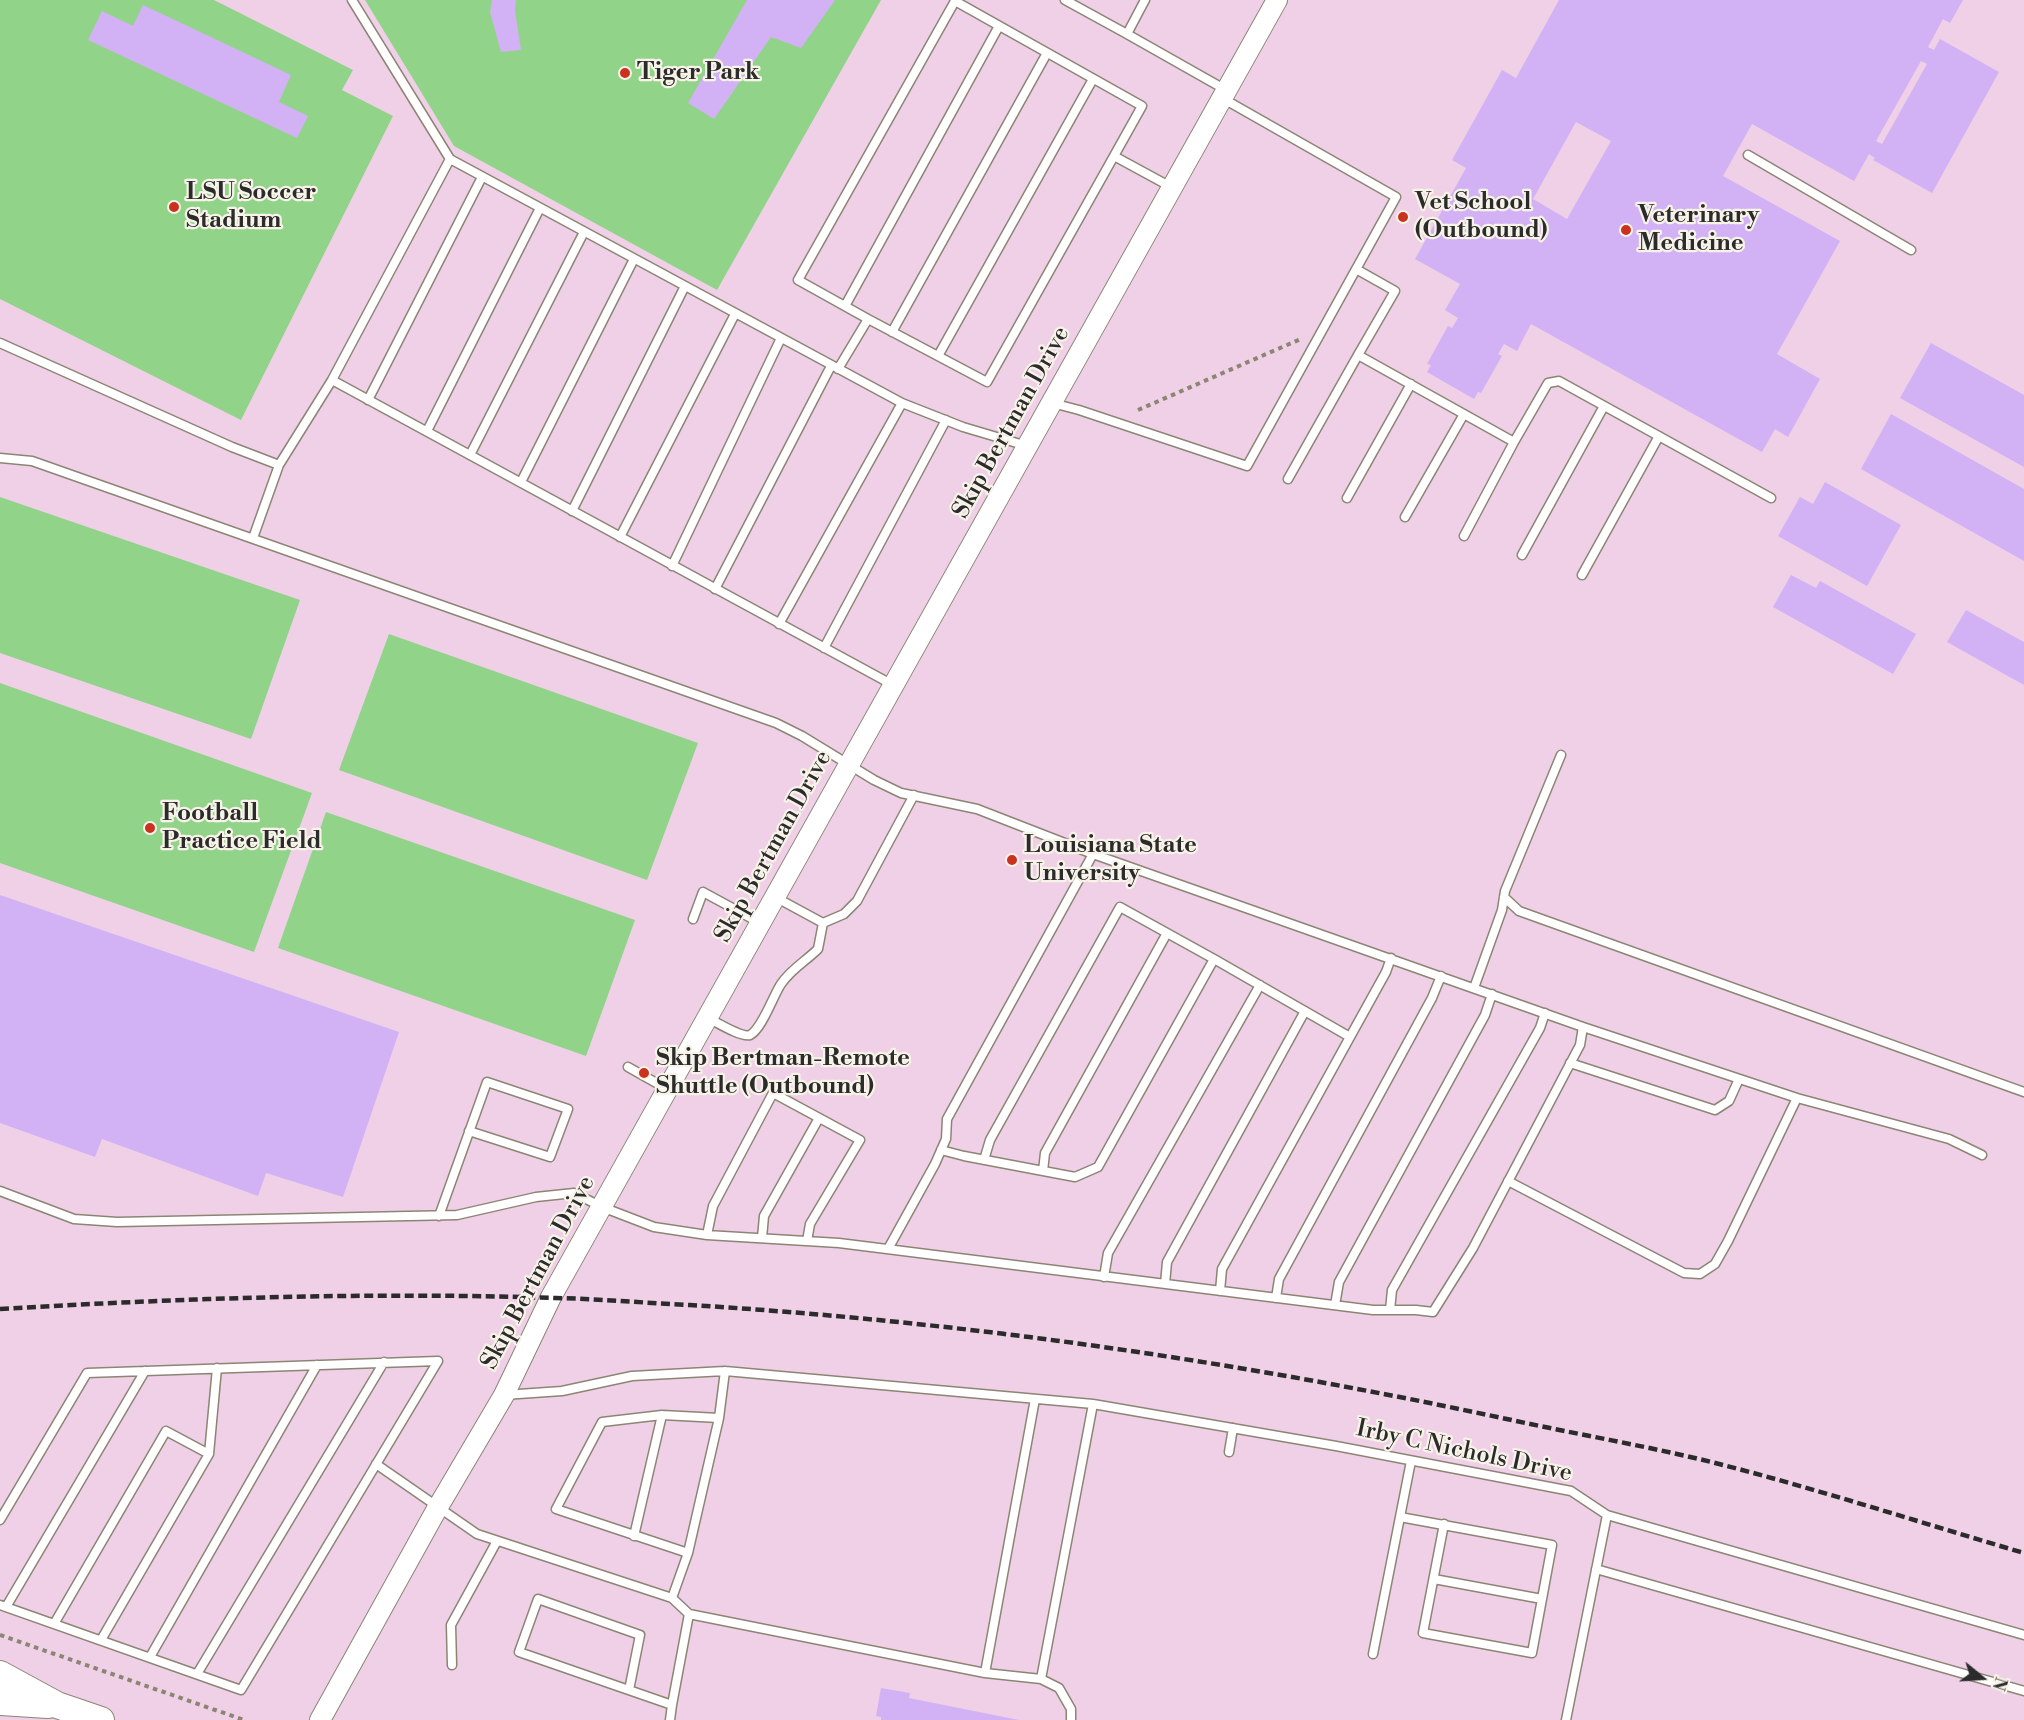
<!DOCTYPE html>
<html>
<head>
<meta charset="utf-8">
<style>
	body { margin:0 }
	#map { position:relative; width:2024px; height:1720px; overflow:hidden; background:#eddfbe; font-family:"Libre Bodoni",serif }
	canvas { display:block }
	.north { position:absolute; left:1952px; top:1648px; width:60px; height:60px; -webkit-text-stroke:4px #f7f3e8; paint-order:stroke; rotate:108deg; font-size:16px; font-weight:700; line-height:24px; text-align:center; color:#2b2b2b }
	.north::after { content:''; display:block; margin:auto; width:21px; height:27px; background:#2b2b2b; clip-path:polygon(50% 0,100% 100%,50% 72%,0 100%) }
</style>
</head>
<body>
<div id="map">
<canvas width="2024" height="1720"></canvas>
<div class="north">N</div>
</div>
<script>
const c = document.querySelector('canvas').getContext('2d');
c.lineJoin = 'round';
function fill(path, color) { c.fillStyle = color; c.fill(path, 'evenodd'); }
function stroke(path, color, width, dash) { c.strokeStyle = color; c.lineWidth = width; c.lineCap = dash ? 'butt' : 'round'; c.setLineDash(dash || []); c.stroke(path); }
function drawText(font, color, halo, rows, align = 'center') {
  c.font = font + ' "Libre Bodoni",serif'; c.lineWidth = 4.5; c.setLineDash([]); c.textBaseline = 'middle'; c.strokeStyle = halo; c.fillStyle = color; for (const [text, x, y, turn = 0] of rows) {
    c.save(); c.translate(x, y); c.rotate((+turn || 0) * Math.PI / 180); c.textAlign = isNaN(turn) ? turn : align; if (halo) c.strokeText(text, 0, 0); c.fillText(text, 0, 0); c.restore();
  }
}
const built = new Path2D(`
	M0 0H2024V1720H0Z`);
const green = new Path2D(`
	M0 0H214L353 70 342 90 393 116 241 420 0 299Z
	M365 0H881L717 290 454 146Z
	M0 497 300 600 251 739 0 653Z
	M389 634 698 743 647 880 339 770Z
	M0 683 312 793 254 952 0 863Z
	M326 812 635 920 586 1056 278 948Z`);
const building = new Path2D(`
	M492 0H516L515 11 521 50 501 52 490 12Z
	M747 0H835L801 48 771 37 714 119 688 103Z
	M1559 0H1963L1950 23 1943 19 1928 47 1934 50 1940 39 1999 72 1932 193 1873 160 1875 158 1869 154 1854 181 1752 124 1723 176 1840 241 1777 354 1820 379 1788 437 1775 429 1762 452 1531 324 1517 351 1504 344 1498 354 1502 356 1481 393 1478 392 1474 399 1427 372 1431 365 1427 364 1448 326 1452 328 1458 318 1445 310 1460 284 1415 259 1466 168 1452 160 1502 70 1516 78ZM1921 61 1927 64 1882 144 1876 141ZM1576 122 1611 141 1567 219 1533 199Z
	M143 5 291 75 279 102 308 116 297 138 88 40 102 11 133 26Z
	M1931 343 2024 395V467L1900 398Z
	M1891 414 2024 489V561L1861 469Z
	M1825 482 1901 525 1867 586 1778 536 1800 497 1813 504Z
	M1791 575 1816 588 1820 581 1916 634 1893 674 1773 607Z
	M1966 610 2024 642V685L1947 642Z
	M0 895 399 1032 343 1197 266 1173 258 1196 102 1139 95 1157 0 1123Z
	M881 1688 910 1693 909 1698 1019 1720H881V1717L876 1716Z`);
const path = new Path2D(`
	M1138 410 1303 338
	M0 1635 244 1720`);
const service = new Path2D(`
	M352 0 450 159
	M1065 0 1127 34
	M1145 0 1127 34 1226 90
	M1748 155 1911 250
	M1356 269 1395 291 1358 355 1514 442 1548 383 1559 381 1771 498
	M845 306 999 26
	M868 319 798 280 955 1 1142 106 1114 156
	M892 332 1047 53
	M0 343 232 447 279 465
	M938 356 1093 79
	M838 369 868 319 987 382 1114 156 1171 187
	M332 380 893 685
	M368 400 482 177
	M1052 403 1079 410 1247 466 1396 197 1222 98
	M427 431 540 208
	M470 455 584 232
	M0 458 32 461 776 723 802 736 874 780 901 793 977 809 1093 854 1583 1027 1580 1045 1473 1248 1433 1312 1416 1310H1373L839 1243 707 1235 654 1227 602 1207 574 1193 536 1197 457 1215 117 1222 74 1219 0 1191
	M1288 479 1358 355
	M521 482 634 259
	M1347 498 1411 384
	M572 511 685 286
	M1405 517 1464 414
	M1464 536 1514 442
	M620 537 735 314
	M253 538 279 465 332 380 450 159 902 403 963 427 1027 446
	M1522 555 1604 406
	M672 566 781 338
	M1582 575 1659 436
	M715 589 831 366
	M779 624 902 403
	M824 648 946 420
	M775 897 823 923 844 914 857 901 914 795
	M1504 897 1519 911 2024 1092
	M693 919 703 892 760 923
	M1214 959 1350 1037 1222 1269 1220 1291
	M1474 988 1502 910 1505 891 1561 755
	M708 1018C716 1022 742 1038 750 1035 762 1029 773 996 781 984 791 969 806 961 818 949L823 923
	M1583 1027 1797 1098 1949 1139 1982 1155
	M1350 1037 1386 972 1391 958
	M1570 1063 1715 1110 1729 1101 1739 1079
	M628 1067 667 1089
	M941 1150 964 1156 1075 1177 1098 1167 1214 959 1120 907 990 1140 984 1160
	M1043 1171 1045 1153 1167 933
	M1508 1181 1684 1273 1700 1274 1715 1264 1728 1241 1797 1098
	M439 1216 487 1082 568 1109 550 1157 469 1131
	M707 1235 713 1206 773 1093 860 1140 810 1224 807 1241
	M762 1238 764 1216 819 1118
	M888 1249 935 1164 946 1139 947 1119 1093 854
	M1104 1277 1108 1253 1260 985
	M1165 1284 1167 1262 1305 1011
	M1276 1298 1279 1279 1432 998 1441 976
	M1335 1305 1339 1282 1485 1015 1492 994
	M1390 1310 1392 1290 1540 1028 1545 1013
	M504 1395 562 1391 632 1376 725 1371 1093 1404 1336 1446 1571 1491 1607 1515 2024 1635
	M719 1418 725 1371
	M1229 1452 1233 1428
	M209 1454 217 1368
	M1411 1461 1400 1517 1552 1545 1532 1653 1423 1633 1444 1524
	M376 1464 477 1534 672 1598 689 1614 985 1673 1041 1679
	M0 1520 87 1373 438 1361 241 1690 0 1605
	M634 1536 662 1415
	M1596 1569 2024 1691
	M1434 1579 1542 1599
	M672 1598 688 1553 719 1418 662 1415 602 1422 556 1509 688 1553
	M6 1607 145 1371
	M54 1624 166 1431 209 1454 101 1640
	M1373 1654 1400 1517
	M150 1657 317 1365
	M452 1665 451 1625 497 1541
	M985 1673 1035 1399
	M197 1674 384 1362
	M629 1690 640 1635 538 1599 519 1652 672 1705 689 1614
	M670 1720 672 1705
	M1071 1720V1709L1059 1688 1041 1679 1093 1404
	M1566 1720 1607 1515`);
const tertiary = new Path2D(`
	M320 1720 438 1507 504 1395 551 1297 1277 0`);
const primary = new Path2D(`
	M0 1674 57 1705 101 1720
	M0 1702 48 1705`);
const rail = new Path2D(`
	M0 1309C185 1298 371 1292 556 1298 601 1299 645 1303 690 1305 968 1322 1243 1362 1516 1421 1586 1436 1658 1448 1727 1466 1827 1492 1925 1524 2024 1553`);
const markers = [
	[625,73,6,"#c8321e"],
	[174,207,6,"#c8321e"],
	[1403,217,6,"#c8321e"],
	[1626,230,6,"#c8321e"],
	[150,828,6,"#c8321e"],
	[1012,860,6,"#c8321e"],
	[644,1073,6,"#c8321e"]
];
const poiNames = [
	["Tiger Park",637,73],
	["LSU Soccer",186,193],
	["Stadium",186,221],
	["Vet School",1415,203],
	["(Outbound)",1415,231],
	["Veterinary",1638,216],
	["Medicine",1638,244],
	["Football",162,814],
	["Practice Field",162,842],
	["Louisiana State",1024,846],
	["University",1024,874],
	["Skip Bertman-Remote",656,1059],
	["Shuttle (Outbound)",656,1087]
];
const streetNames = [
	["Skip Bertman Drive",1012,423,-61],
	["Skip Bertman Drive",774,847,-61],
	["Skip Bertman Drive",539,1273,-62],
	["Irby C Nichols Drive",1464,1452,12]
];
fill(built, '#efd0e7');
fill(green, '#92d38a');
fill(building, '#d2b2f5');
stroke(service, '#8c8574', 11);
stroke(tertiary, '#8c8574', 22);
stroke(primary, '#8c8574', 28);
stroke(path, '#8c8574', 4, [4.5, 4.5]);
stroke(service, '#fff', 8);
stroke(tertiary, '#fff', 20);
stroke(primary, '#fff', 26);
stroke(rail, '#2b2b2b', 4.5, [9, 4.5]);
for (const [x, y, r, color] of markers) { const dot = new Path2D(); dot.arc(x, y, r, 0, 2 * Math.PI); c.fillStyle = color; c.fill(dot); stroke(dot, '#f7f3e8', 2); }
drawText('bold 24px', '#2b2b2b', '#f7f3e8', poiNames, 'left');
drawText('24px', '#2b2b2b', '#f7f3e8', streetNames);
</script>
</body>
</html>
